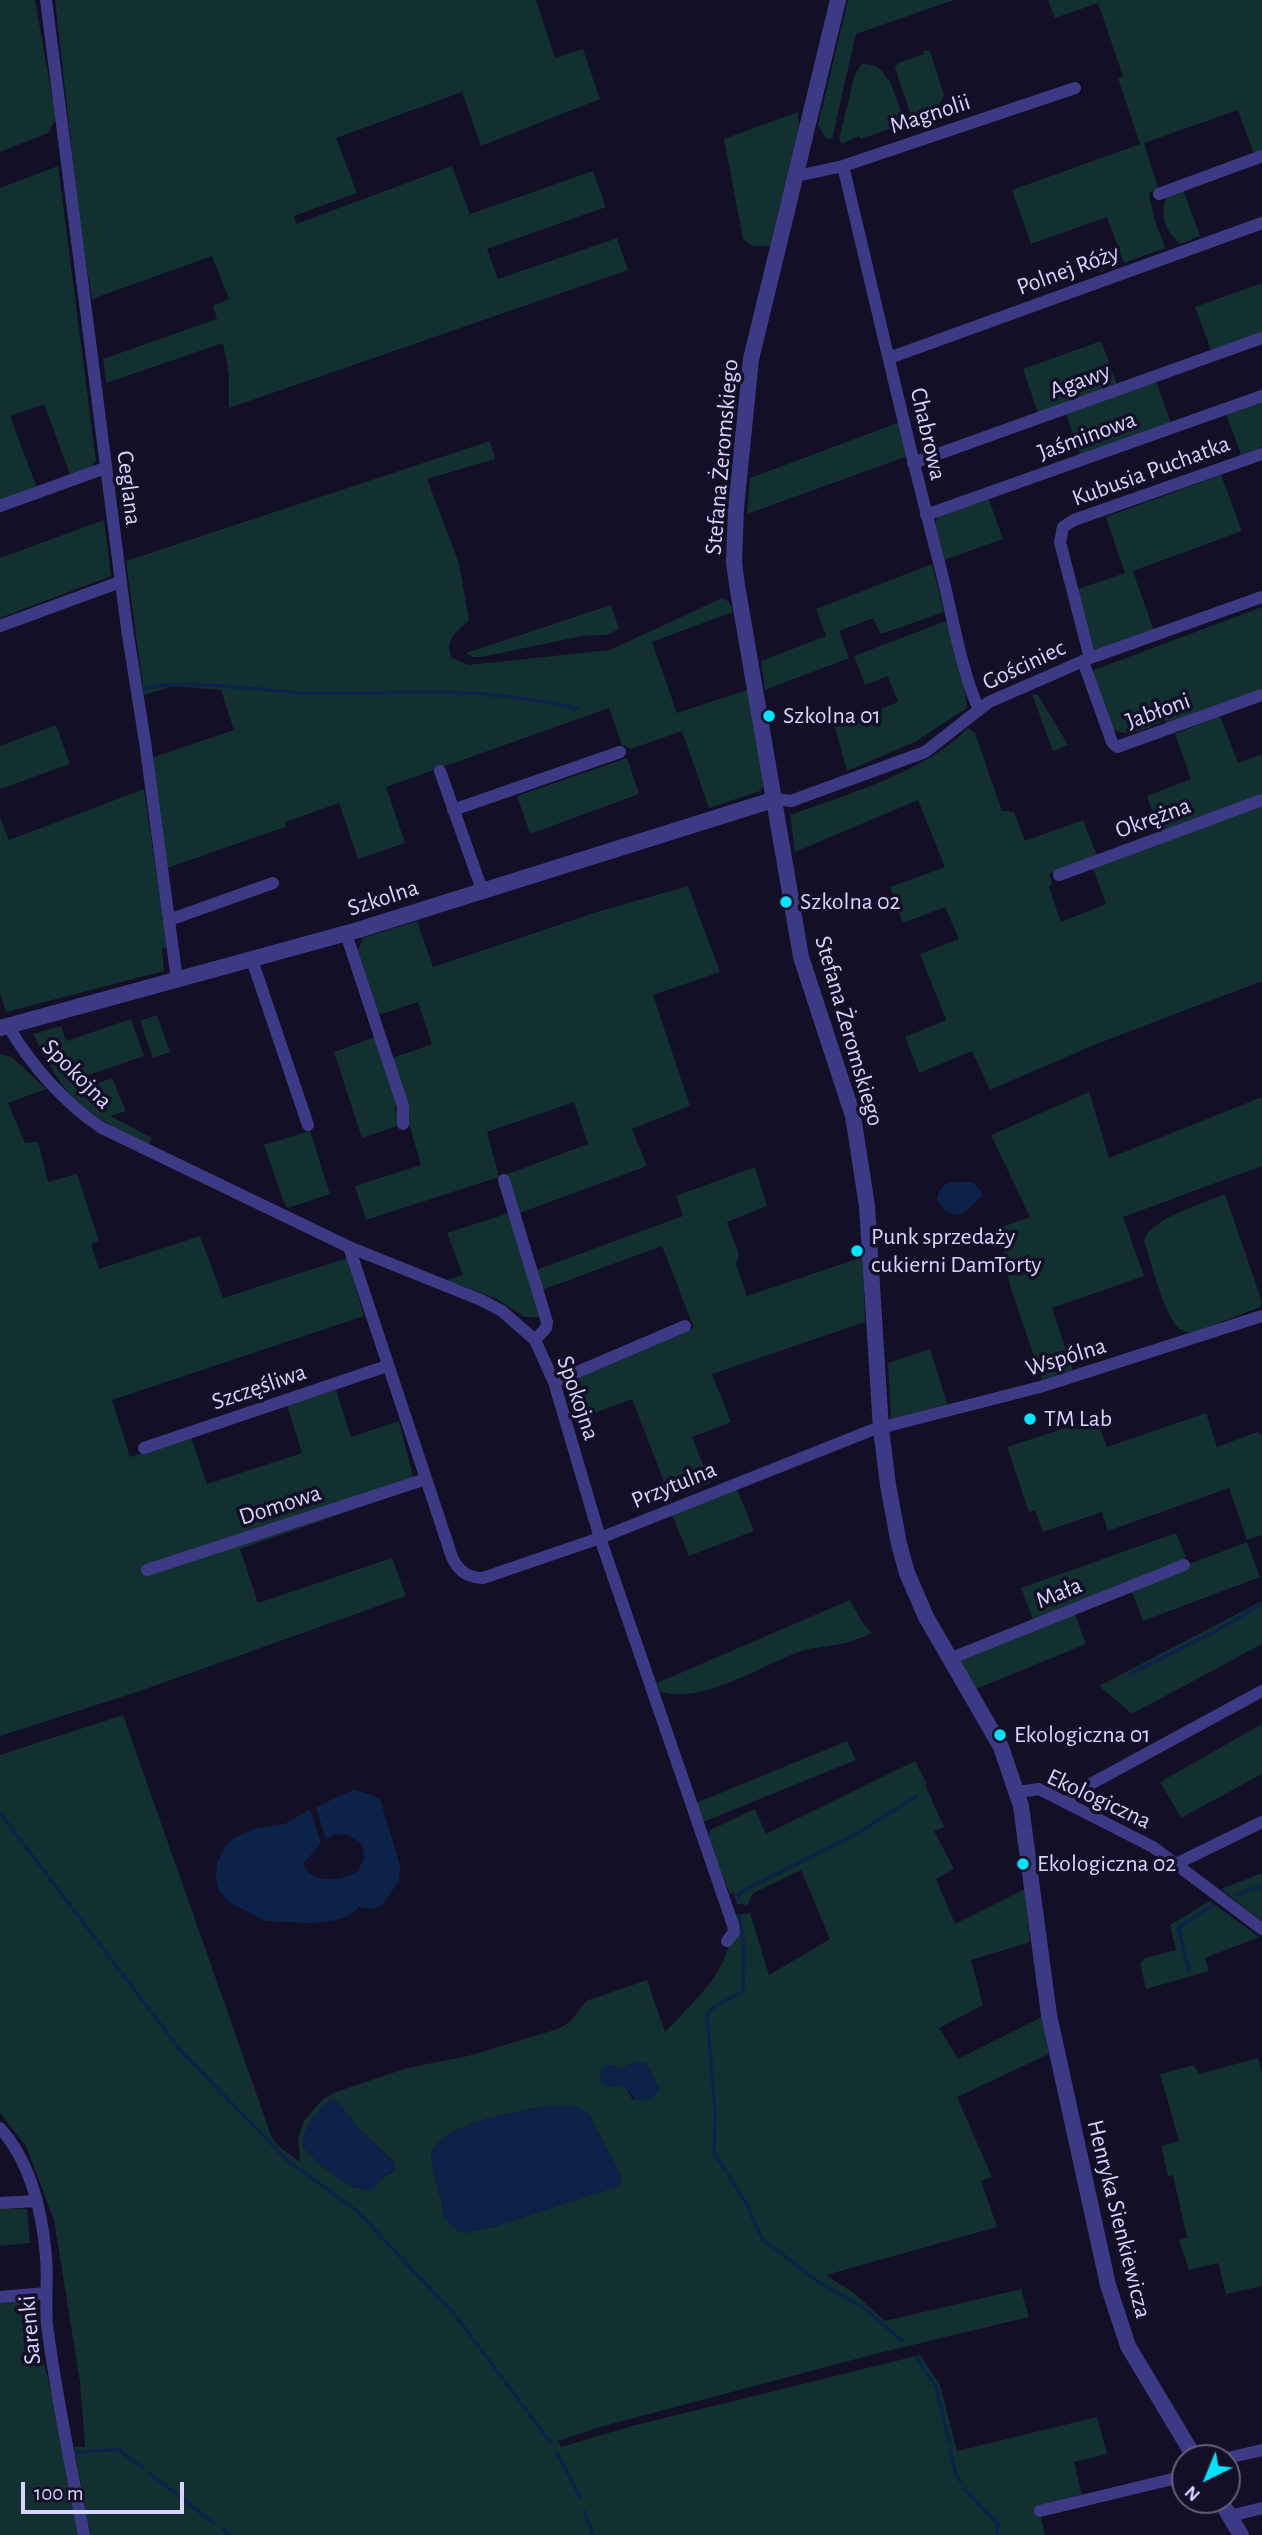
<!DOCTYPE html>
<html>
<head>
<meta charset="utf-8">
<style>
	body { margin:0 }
	#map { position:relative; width:1262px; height:2535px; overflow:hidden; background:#130f26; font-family:"Alegreya Sans",sans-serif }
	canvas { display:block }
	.north { position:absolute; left:1171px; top:2444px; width:70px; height:70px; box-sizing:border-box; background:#130f26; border:2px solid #625e7d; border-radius:50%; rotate:223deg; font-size:19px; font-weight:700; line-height:28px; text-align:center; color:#d9d4ff }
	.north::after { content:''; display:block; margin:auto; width:24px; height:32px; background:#00e5ff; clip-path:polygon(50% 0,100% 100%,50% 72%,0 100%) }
	.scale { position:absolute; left:21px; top:2482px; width:163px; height:32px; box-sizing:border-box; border:4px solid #d9d4ff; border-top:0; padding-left:9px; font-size:21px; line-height:24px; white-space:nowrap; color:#d9d4ff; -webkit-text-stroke:5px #130f26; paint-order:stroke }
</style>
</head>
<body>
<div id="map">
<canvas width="1262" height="2535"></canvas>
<div class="north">N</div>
<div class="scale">100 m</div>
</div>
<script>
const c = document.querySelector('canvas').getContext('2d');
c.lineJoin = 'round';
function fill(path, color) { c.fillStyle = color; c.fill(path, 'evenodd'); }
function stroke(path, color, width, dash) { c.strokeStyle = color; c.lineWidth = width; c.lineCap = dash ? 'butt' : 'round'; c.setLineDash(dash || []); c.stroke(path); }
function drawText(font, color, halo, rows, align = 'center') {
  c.font = font + ' "Alegreya Sans",sans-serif'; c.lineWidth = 7; c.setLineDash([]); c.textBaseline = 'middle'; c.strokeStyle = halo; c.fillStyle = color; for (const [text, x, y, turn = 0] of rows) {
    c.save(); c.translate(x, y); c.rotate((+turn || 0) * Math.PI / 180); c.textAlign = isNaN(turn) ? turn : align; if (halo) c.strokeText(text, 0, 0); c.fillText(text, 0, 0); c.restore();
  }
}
const green = new Path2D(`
	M0 0H35L56 119 48 133 0 152Z
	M55 0H536L555 58 583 49 600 99 481 146 462 92 336 138 357 193 294 216 296 224 452 166 470 214 593 171 606 207 487 249 498 279 617 238 628 270 229 408V374L223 343 106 383 103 359 217 319 213 306 229 299 212 256 92 299 81 232Z
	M848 0H954L856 34 832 139 826 138 818 125Z
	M1048 0H1262V151L1254 154 1238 110 1144 143 1158 188 1149 193 1154 218 1165 248 1124 263 1107 217 1031 244 1012 190 1140 144 1118 78 1123 76 1098 3 1055 18Z
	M924 50 930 51 944 95 935 114 912 121 908 117 911 115 895 68 898 63 924 54Z
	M862 64C874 64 883 68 887 79H889L901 111 898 112 901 121 889 129 861 139 859 136 842 144 839 139 855 74Z
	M798 112 799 127 770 246H753L743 239 724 139Z
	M58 166 96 461 89 469 70 475 44 404 10 416 37 488 0 501V188Z
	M1183 189 1200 236 1180 244C1165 231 1158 212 1168 195Z
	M1262 283V334L1212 352 1195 307Z
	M1101 341 1117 384 1038 413 1023 369Z
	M1156 381 1171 423 1080 455 1066 413Z
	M1262 400V447L1241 455 1226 413Z
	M900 422 908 456 747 514 750 478Z
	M490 441 495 459 427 479 459 563 469 620C457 632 443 640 452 658L468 665 610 650 722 598C730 601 731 605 733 612L652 642 677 713 750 689 763 778V787L760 791 709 808 682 731 631 749 622 745 609 708 386 787 405 843 358 859 339 803 285 822V827L167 868 151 758 234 730 221 690 173 686 144 695 126 561Z
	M1221 475 1242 531 1133 571 1154 631 1095 652 1078 589 1125 573 1106 517Z
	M988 497 1003 539 944 560 935 524 938 516Z
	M104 520 111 576 0 618V558Z
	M932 564 944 612 884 633H880L873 618 839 631 849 658 765 690 761 661 826 636 816 609Z
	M611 605 619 629 607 635 582 636 481 657H472L466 653Z
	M1262 607V690L1167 725 1165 720C1147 728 1131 739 1112 729L1094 682V670Z
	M946 621 963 677 967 708 915 742 847 771 835 727 898 702 888 676 865 685 854 656Z
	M1032 694 1038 695 1068 745 1053 751Z
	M1220 716 1238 763 1262 754V795L1160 833 1147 796 1191 779 1175 734Z
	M56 725 70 764 0 789V746Z
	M968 728 975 733 1002 811 1014 812 1025 841 1083 820 1097 856 1049 874 1052 883 1049 887 1061 922 1106 904 1093 868 1262 806V981L1094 1045 990 1090 972 1051 919 1073 905 1037 946 1020 920 954 959 939 945 907 903 923 890 887 945 867 918 800 795 852 790 815C846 795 927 771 968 728Z
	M627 758 639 794 530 834 517 796Z
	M144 789 167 947 162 948 164 971 6 1012 0 994V817L9 840Z
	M688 886 720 972 653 995 690 1106 632 1129 647 1166 517 1214 505 1175 588 1144 574 1102 487 1132 499 1177 366 1220 355 1186 421 1165 390 1059 432 1044 418 1002 376 1016 356 955 363 938 417 921 433 967 597 912Z
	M157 1015 170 1052 153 1058 140 1021Z
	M131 1019 144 1056 83 1077 87 1087 112 1078 126 1111 110 1116 152 1138 148 1146C124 1133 99 1120 78 1102 58 1085 45 1057 33 1034L61 1026 66 1041Z
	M375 1037 397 1105 395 1107 400 1125 362 1138 334 1052Z
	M0 1054 12 1057 46 1089 8 1103 25 1143 38 1142 48 1182 77 1174 99 1241 91 1244 99 1269 200 1236 223 1298 347 1258 364 1316 112 1400 130 1457 191 1437 207 1484 302 1453 287 1405 336 1390 351 1437 399 1421 416 1488 240 1549 258 1603 392 1558 406 1596 143 1690 0 1736Z
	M1089 1092 1109 1158 1262 1097V1166L1123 1217 1144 1276 1052 1308 1073 1371 1042 1379 1010 1286 999 1228 1030 1217 991 1135Z
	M310 1131 330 1194 288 1208 283 1200 264 1145Z
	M755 1167 767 1206 727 1222 739 1255 736 1264 747 1296 863 1257 865 1322 712 1374 731 1422 692 1437 710 1483 670 1497 632 1399 581 1418 568 1380 694 1328 662 1246 542 1290 536 1270 683 1216 676 1196Z
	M1225 1194 1262 1302 1260 1307 1196 1332C1191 1332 1185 1333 1180 1329 1166 1321 1150 1259 1144 1241 1148 1219 1205 1203 1225 1194Z
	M512 1212 539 1317H525L495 1298 447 1280 463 1275 447 1233Z
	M930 1349 948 1406 891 1420 888 1363Z
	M1206 1413 1217 1447 1257 1432 1262 1435V1535L1247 1540 1229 1488 1108 1531 1102 1512 1043 1532 1035 1510 1029 1512 1007 1447 1096 1418 1107 1447Z
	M737 1489 754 1531 689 1556 672 1515Z
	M1176 1533 1186 1557 1182 1562 1033 1619 1021 1588Z
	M1247 1542 1260 1577 1143 1621 1132 1592 1189 1564Z
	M850 1600 862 1622 872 1633C862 1637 852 1642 841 1644 827 1647 813 1647 799 1652 758 1667 704 1704 660 1692L657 1683Z
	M1262 1601V1644L1132 1714 1099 1686Z
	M1075 1614 1086 1644 976 1689 958 1659Z
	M123 1715 272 2138 282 2149 300 2162 298 2139 304 2121 323 2099 336 2092 407 2068 468 2056 558 2029 571 2021 586 2001 647 1980 665 2032C704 1990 728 1975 735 1915L750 1913 769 1975 830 1939 801 1870 753 1893 748 1905 737 1904 734 1893 730 1894C725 1880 706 1842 710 1830L755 1809 766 1834 915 1761 927 1784 925 1785 944 1827 934 1831 954 1869 936 1879 955 1924 1025 1889 1030 1942 971 1960 983 2005 939 2028 958 2059 1042 2017 1049 2054 957 2097 992 2177 981 2181 997 2227 826 2275 854 2293 885 2321 1021 2289 1029 2317 875 2354 600 2427 558 2441 561 2447 632 2426 920 2355 940 2385 957 2451 1097 2417 1107 2454 1074 2462 1082 2496 1038 2506 1045 2535H90L74 2447H85L80 2382 54 2220 26 2146 0 2113V1755ZM632 2063 647 2064 659 2088 633 2100 624 2085 611 2086V2065L621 2069ZM337 2101 359 2129 393 2161 395 2164 392 2173 355 2188 323 2167 303 2147ZM545 2106 588 2112 621 2176 622 2180 618 2186 496 2226 464 2233 445 2218 431 2158C434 2124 518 2112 545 2106Z
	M1262 1724V1774L1181 1818 1160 1782Z
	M847 1741 856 1760 703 1822 696 1803Z
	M1262 1873V1921L1221 1889Z
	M1210 1901 1259 1937 1205 1958 1209 1971 1146 1989 1140 1963 1145 1958 1176 1950 1170 1925Z
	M1258 2058 1262 2073V2286L1226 2294 1218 2263 1189 2270 1179 2240 1187 2238 1173 2175 1168 2176 1161 2146 1179 2141 1160 2074 1194 2065 1199 2074Z
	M0 2208 27 2209 30 2243 0 2246Z
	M31 2300 37 2304 40 2348 58 2418 80 2535H0V2302Z`);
const water = new Path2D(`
	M955 1182H972L981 1191 982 1197 963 1213 955 1215 945 1210 937 1200C939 1188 943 1183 955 1182Z
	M353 1790 370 1794 380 1799 400 1866 399 1881 382 1905 374 1909 359 1907 348 1916 333 1921 309 1923 265 1921 229 1902 219 1891 216 1877 217 1863 226 1845 236 1837 254 1829 285 1824 310 1809 321 1843 303 1864C312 1885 340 1881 357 1872L364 1859 362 1844 349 1835 334 1834 326 1840 316 1807Z
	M641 2062 647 2064 659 2088C657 2099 646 2101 637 2101L624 2085 606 2087 600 2082V2071L607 2064 621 2069 632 2063Z
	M333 2099 342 2106 359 2129 395 2164V2171L387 2174 371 2191C350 2192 316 2162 303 2147 300 2130 318 2106 333 2099Z
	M545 2106H574L588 2112 621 2176 622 2180 618 2186 496 2226 464 2233 456 2230 445 2218 431 2158C434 2124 518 2112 545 2106Z`);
const stream = new Path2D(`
	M146 688C198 678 254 691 306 693 342 695 378 692 413 692 468 691 524 696 578 709
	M1130 1674 1218 1630 1262 1604
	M0 1813 181 2051 287 2160 358 2212 455 2315 551 2443
	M1235 1895 1262 1886
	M739 1900V1894L743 1891 855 1835 916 1796
	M740 1917 744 1950 743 1991 714 2007 707 2014 715 2112 714 2153 746 2203 762 2239 820 2283 863 2307 902 2341
	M1189 1971 1178 1928 1213 1905
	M916 2357 936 2387 950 2444
	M950 2450 956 2474 962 2484
	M74 2453 118 2449 143 2468
	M557 2453 580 2497
	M150 2474 214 2523
	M964 2489 998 2524 997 2535
	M584 2511 593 2535
	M223 2530 230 2535`);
const minor = new Path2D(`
	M46 0 127 629 145 742 177 980
	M843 166C875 299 905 433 940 566 952 612 960 667 979 710
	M797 176 843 166 1075 88
	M1159 194 1262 156
	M889 358 1262 223
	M913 463 1262 338
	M0 506 105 468
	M926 515 1262 396
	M0 626 120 582
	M1090 658 1060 542 1063 527 1074 520 1262 454
	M1083 661 1112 742 1117 747 1262 695
	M440 771 482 890
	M776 799 791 801 925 752 989 702 1090 658 1262 597
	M453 810 620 752
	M1059 875 1262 800
	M169 920 273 883
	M346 934 403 1106V1124
	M252 960 308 1125
	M8 1026C31 1065 64 1103 102 1128L349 1247 481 1300 502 1311 535 1340 554 1382 600 1538 733 1925 734 1932 727 1941
	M504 1180 547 1322 546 1328 535 1340
	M349 1247 452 1557C458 1571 468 1578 483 1578L600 1538 872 1430 1040 1387 1262 1316
	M554 1382 685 1326
	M144 1448 387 1366
	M147 1570 426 1479
	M949 1659 1184 1565
	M1017 1792 1039 1789 1153 1847 1262 1929
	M1068 1802 1074 1793 1262 1691
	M1176 1864 1262 1822
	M0 2128C31 2162 42 2211 46 2256 48 2279 45 2302 47 2325 56 2396 71 2465 84 2535
	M0 2203 37 2201
	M0 2297 46 2293
	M1227 2458 1262 2450
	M1040 2511 1185 2476
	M1230 2516 1262 2508`);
const tertiary = new Path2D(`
	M838 0 751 359 736 508 734 562 737 585 801 957 853 1116 867 1206 881 1429 888 1485 899 1544 907 1573 926 1617 1001 1747 1021 1806 1049 2015 1108 2285 1128 2346 1195 2458
	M0 1028 358 930 776 799
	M1220 2500 1241 2535`);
const markers = [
	[769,716,7,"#00e5ff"],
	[786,902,7,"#00e5ff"],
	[857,1251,7,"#00e5ff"],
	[1030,1419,7,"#00e5ff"],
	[1000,1735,7,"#00e5ff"],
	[1023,1864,7,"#00e5ff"]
];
const streetNames = [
	["Magnolii",930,114,-18],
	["Polnej Róży",1068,270,-20],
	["Agawy",1080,381,-20],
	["Chabrowa",928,434,77],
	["Jaśminowa",1087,436,-20],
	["Stefana Żeromskiego",722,457,-85],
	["Kubusia Puchatka",1151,471,-20],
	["Ceglana",129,488,83],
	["Gościniec",1024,665,-25],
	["Jabłoni",1158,711,-20],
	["Okrężna",1153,818,-20],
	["Szkolna",383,898,-18],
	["Stefana Żeromskiego",849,1031,74],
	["Spokojna",77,1074,45],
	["Wspólna",1066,1357,-17],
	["Szczęśliwa",259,1387,-19],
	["Spokojna",578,1398,71],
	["Przytulna",674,1485,-22],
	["Domowa",280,1505,-18],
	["Mała",1059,1593,-22],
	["Ekologiczna",1099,1799,25],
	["Henryka Sienkiewicza",1119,2219,76],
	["Sarenki",30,2330,-95]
];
const poiNames = [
	["Szkolna 01",783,716],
	["Szkolna 02",800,902],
	["Punk sprzedaży",871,1237],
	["cukierni DamTorty",871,1265],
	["TM Lab",1044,1419],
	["Ekologiczna 01",1014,1735],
	["Ekologiczna 02",1037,1864]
];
fill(green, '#12302f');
fill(water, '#0c2248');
stroke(stream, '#0c2248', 3.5);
stroke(minor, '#3d3a85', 12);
stroke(tertiary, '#3d3a85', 16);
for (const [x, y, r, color] of markers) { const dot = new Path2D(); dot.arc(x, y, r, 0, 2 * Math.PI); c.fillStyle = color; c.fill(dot); stroke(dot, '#130f26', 2.5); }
drawText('24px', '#d9d4ff', '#130f26', streetNames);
drawText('24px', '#d9d4ff', '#130f26', poiNames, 'left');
</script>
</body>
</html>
